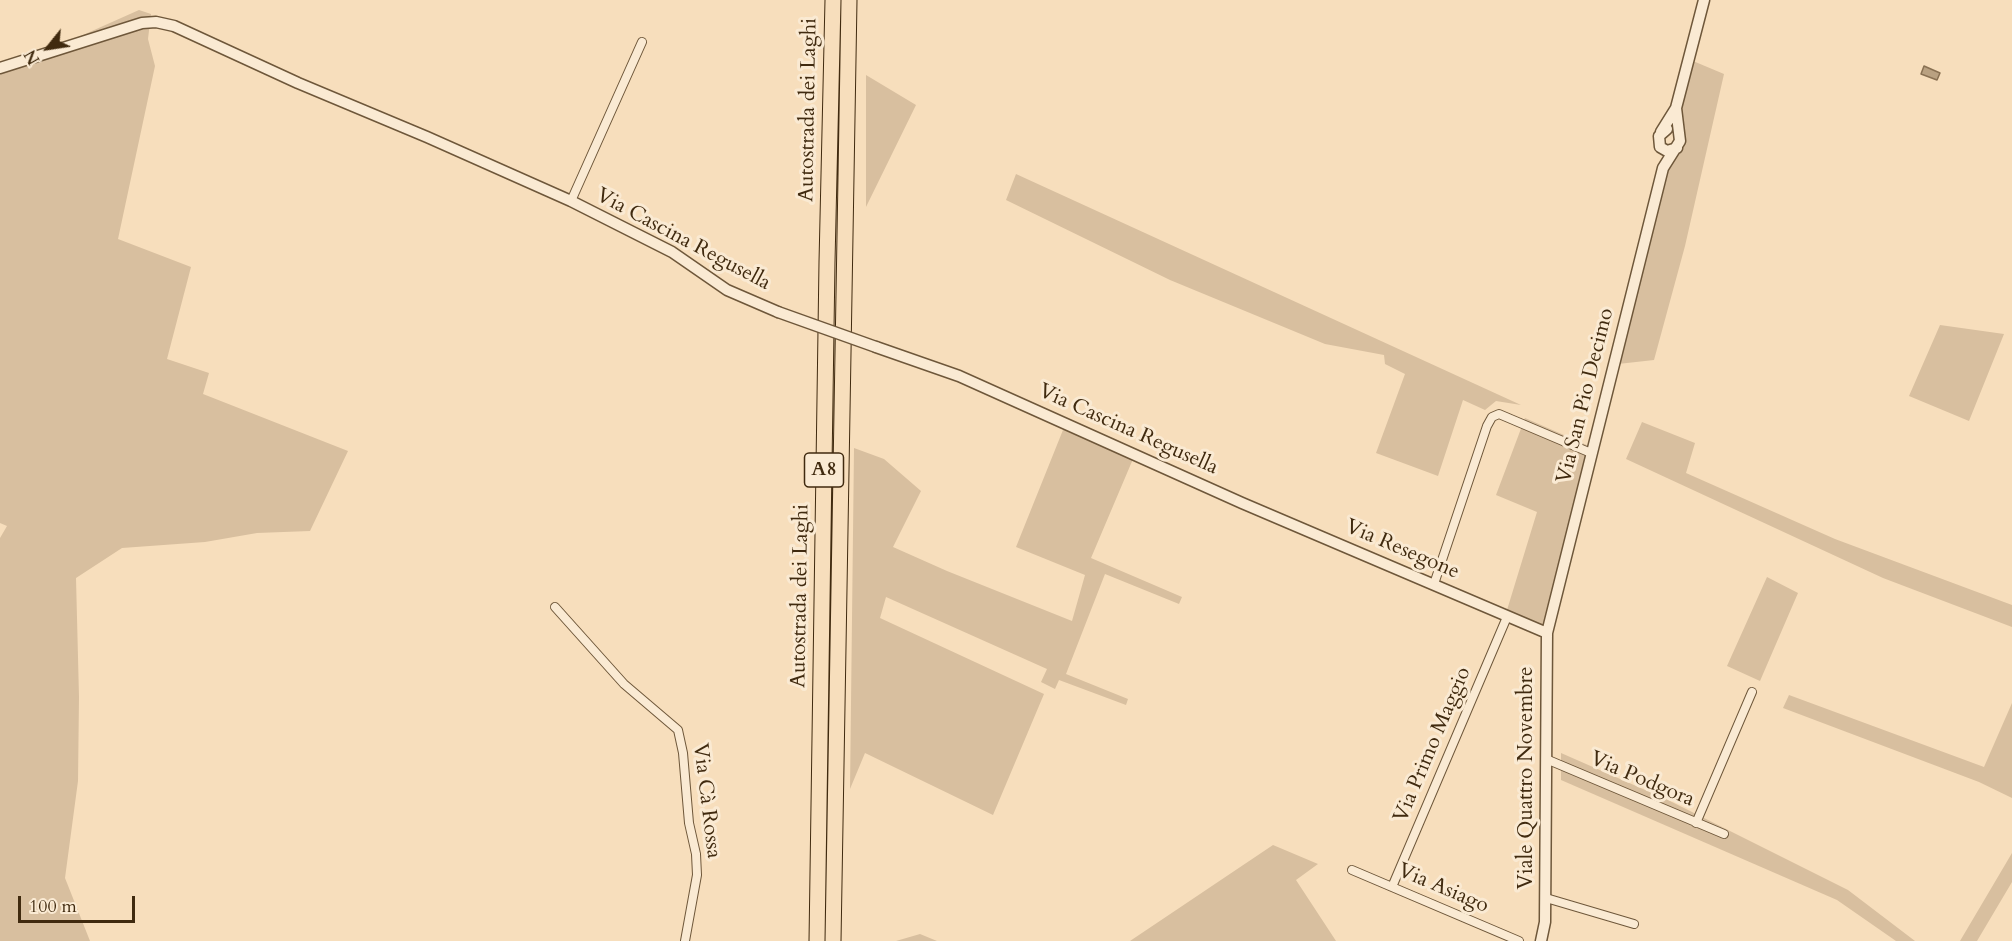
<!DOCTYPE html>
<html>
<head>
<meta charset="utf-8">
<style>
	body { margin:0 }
	#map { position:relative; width:2012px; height:941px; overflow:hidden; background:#f7debc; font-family:Cardo,serif }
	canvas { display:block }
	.north { position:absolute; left:18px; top:18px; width:60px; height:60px; -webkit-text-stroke:4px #faead3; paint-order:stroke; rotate:240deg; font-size:16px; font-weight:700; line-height:24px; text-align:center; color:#402a0f }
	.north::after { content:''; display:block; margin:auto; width:21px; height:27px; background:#402a0f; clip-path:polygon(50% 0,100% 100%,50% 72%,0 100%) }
	.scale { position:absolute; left:18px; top:896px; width:117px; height:27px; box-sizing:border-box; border:3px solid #402a0f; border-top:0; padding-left:8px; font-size:18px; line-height:21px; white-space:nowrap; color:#402a0f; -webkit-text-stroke:4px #faead3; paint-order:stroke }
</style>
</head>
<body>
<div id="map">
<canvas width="2012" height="941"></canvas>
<div class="north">N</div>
<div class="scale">100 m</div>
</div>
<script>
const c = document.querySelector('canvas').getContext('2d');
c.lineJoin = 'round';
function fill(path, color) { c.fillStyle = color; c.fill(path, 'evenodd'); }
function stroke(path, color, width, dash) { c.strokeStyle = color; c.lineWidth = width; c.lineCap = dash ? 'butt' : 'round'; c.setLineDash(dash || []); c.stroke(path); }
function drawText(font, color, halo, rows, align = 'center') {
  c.font = font + ' Cardo,serif'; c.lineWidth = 6; c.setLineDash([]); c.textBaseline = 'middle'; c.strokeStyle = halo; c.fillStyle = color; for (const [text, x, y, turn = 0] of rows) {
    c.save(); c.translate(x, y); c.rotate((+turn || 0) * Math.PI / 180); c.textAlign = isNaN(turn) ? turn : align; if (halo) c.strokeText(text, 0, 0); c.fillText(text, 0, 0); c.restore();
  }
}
const green = new Path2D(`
	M139 10 151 14 148 39 155 66 118 239 191 267 167 359 209 373 203 394 348 451 310 531 257 533 205 542 122 548 76 578 79 697 78 781 65 878 90 941H0V538L7 526 0 523V72Z
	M1693 61 1724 74 1685 246 1654 360 1618 364Z
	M866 75 916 105 866 207Z
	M1016 174 1521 405 1496 401 1485 410 1463 400 1438 476 1376 453 1405 374 1385 364 1384 355 1325 344 1170 280 1006 200Z
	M1940 325 2004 334 1969 421 1909 396Z
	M1525 418 1589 446 1543 626 1507 610 1537 512 1496 495Z
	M1642 422 1695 443 1686 473 1835 539 2012 605V627L1883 578 1626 459Z
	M1065 425 1133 459 1091 558 1182 597 1179 604 1105 574 1066 674 1128 699 1126 705 1059 680 1055 689 1041 682 1047 669 886 597 880 618 1044 694 993 815 865 753 850 789 854 448 884 459 921 491 893 547 947 571 1072 621 1085 575 1016 547Z
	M1767 577 1798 593 1760 681 1727 666Z
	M1789 695 1984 767 2012 703V798L1979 782 1783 708Z
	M1561 753 1668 800 1848 890 1915 941H1896L1837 900 1561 780Z
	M1273 845 1318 864 1296 880 1336 941H1130Z
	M2012 853V882L1977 941H1960Z
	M920 934 937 941H896Z`);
const water = new Path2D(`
	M1924 66 1940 73 1937 80 1921 74Z`);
const minor = new Path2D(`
	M571 201 642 42
	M1434 584 1487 426 1492 417 1499 414 1591 453
	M555 607 624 684 678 730 683 753 689 823 696 854 697 875 685 941
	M1546 759 1724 834
	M1696 823 1752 692
	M1352 870 1519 941
	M1392 887 1507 617
	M1546 898 1634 924`);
const tertiary = new Path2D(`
	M0 68 142 23 156 22 174 26 298 83 427 137 571 201 672 252 727 290 778 312
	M1667 129 1659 136 1660 147 1667 151 1677 148
	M1661 132 1676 108 1704 0
	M876 347 959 376 1242 503 1547 633
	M1541 941 1545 922 1547 633 1663 168 1680 141 1676 108`);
const motorway = new Path2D(`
	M817 941 827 262 833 0
	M833 941 849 0`);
const tertiaryBridge = new Path2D(`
	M778 312 876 347`);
const shields = [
	[824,470,39]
];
const shieldNames = [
	["A8",824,470]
];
const streetNames = [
	["Autostrada dei Laghi",809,110,-89],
	["Via Cascina Regusella",683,240,28],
	["Via San Pio Decimo",1586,396,-76],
	["Via Cascina Regusella",1128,430,24],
	["Via Resegone",1402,550,23],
	["Autostrada dei Laghi",801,596,-89],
	["Via Primo Maggio",1433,745,-67],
	["Viale Quattro Novembre",1527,778,-90],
	["Via Podgora",1642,780,23],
	["Via Cà Rossa",706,801,83],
	["Via Asiago",1443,889,23]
];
fill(green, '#d8bf9f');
fill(water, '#b9a181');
stroke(water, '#897153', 1.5);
stroke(minor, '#6e573a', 10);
stroke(tertiary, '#6e573a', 13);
stroke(motorway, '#402a0f', 17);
stroke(minor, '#faead3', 8);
stroke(tertiary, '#faead3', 10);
stroke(motorway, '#f7debc', 15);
stroke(tertiaryBridge, '#6e573a', 13, []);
stroke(tertiaryBridge, '#faead3', 10);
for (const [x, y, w] of shields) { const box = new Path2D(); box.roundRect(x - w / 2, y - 17, w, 34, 4.5); c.fillStyle = '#faead3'; c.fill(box); stroke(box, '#402a0f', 1.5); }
drawText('bold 20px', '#402a0f', null, shieldNames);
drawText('21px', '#402a0f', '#faead3', streetNames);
</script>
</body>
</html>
